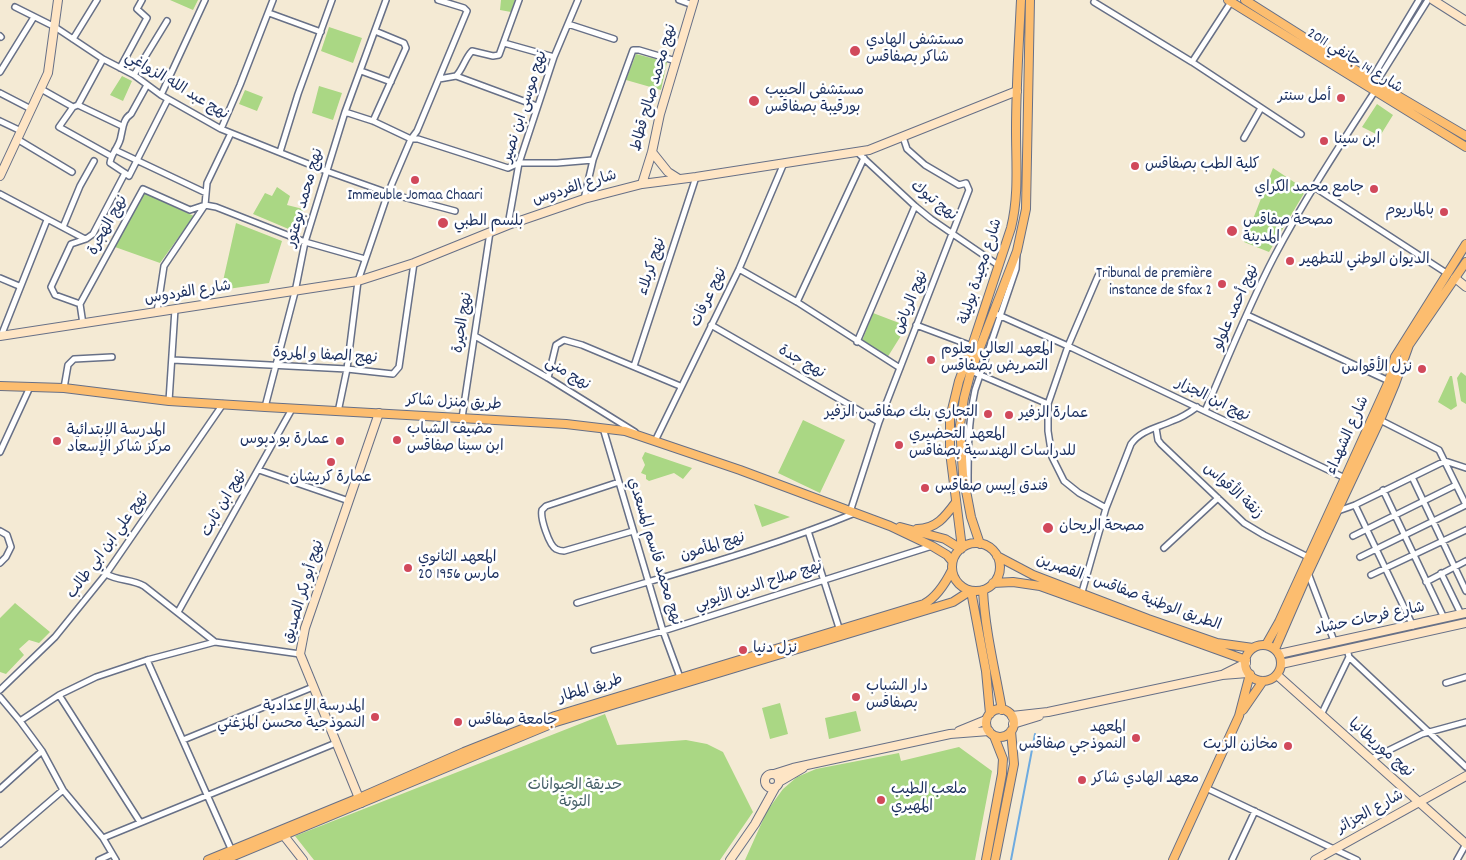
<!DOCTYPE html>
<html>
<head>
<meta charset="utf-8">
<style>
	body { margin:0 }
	canvas { display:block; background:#f4ead4 }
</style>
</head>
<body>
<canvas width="1466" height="860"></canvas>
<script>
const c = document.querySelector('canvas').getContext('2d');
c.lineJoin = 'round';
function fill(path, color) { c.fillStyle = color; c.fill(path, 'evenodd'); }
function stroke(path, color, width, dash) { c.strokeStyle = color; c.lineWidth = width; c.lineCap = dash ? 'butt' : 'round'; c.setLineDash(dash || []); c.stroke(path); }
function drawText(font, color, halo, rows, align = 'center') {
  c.font = font + ' Dekko,"Playpen Sans Arabic",sans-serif'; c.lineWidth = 5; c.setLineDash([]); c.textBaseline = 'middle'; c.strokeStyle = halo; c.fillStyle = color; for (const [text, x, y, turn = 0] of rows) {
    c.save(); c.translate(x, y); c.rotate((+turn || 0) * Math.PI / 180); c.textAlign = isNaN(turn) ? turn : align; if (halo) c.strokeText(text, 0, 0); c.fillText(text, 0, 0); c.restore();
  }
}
const green = new Path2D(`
	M170 0H198L193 10Z
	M501 0H515L511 12 500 10Z
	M329 27 362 38 353 63 321 51Z
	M636 54 667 62 661 90 626 80Z
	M122 76 132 81 123 101 110 95Z
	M319 86 342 93 333 120 312 113Z
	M245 90 263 97 257 111 239 104Z
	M1377 104 1393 115 1380 136 1362 127Z
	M1273 168 1306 190 1269 252 1244 242Z
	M277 187 290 196 287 205 303 209 298 233 253 214 265 193 272 196Z
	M144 193 194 216 160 263 115 247Z
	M236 223 282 241 269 283 221 290Z
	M873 313 907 326 887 358 862 341Z
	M1461 372 1466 376V404L1461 401 1457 378Z
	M1450 376H1452L1457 406 1451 410 1438 402Z
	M803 420 845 440 820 493 778 473Z
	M645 452 692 468 683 479 674 473 649 481 646 479V475L641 473 645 465 642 458Z
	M754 504 790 517 762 527Z
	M15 603 50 632 39 643 29 640 19 649 24 655 6 674 0 672V618Z
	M780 703 788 734 770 739 762 708Z
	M856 711 861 731 829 739 825 718Z
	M605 714 617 745 686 740 707 744 723 752 753 812 720 860H314L295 836Z
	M959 747 992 771 975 860H745L767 811 783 789 797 777 816 769 899 753 901 761Z`);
const stream = new Path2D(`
	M1011 860 1035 734`);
const street = new Path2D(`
	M679 0 693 5
	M1094 2 1192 62 1301 134
	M15 7 55 27 103 59 134 75 161 95 221 129 326 171 388 193 455 211
	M269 13 321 32
	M568 24 614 39
	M0 36 1 37
	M73 39 97 0
	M504 43 554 57
	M1192 62 1231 2
	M120 68 147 18 137 9 142 0
	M361 71 391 82
	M0 72 34 17
	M134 75 167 21
	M456 76C463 69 465 58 472 51L493 56 499 55 519 0
	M439 79 456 76 537 106
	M1371 80 1419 0
	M1376 83 1428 0
	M41 89 73 107 78 105 122 126
	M0 93 31 109
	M161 95 205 0
	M78 105 103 59
	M73 107 59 127 111 156
	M345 112 373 121 411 139H418L508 168 519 163H557L593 160
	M0 121 21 131
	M373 121 406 48 404 43 375 31
	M221 129 240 85 273 0
	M1244 138 1261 108
	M17 139 72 172
	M115 150 206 193
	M280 152 298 94 332 0
	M858 153 915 206 931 219 998 265
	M125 173 129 176 168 99
	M1314 187 1448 274
	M0 194 85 239
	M584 199 593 160 633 50H639L676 61
	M508 225 519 163 554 57 578 0
	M63 227 80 186 94 161
	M739 269 797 302 900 368
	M1098 276 1068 346 1048 404V431L1052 457 1064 481 1079 493 1106 508
	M0 278 19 286
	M797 302 864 158
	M80 304 55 295 51 287 71 244 86 239 93 234 125 173 110 163C111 153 120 146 121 136 123 128 123 119 131 114L147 85
	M157 312 164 266 205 205 207 183 231 133
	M994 313 1068 346 1345 478
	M1247 315 1389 381
	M83 324 80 304 143 189 190 210 205 205 216 207 305 242 365 259
	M711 325 879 422
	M916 325 972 346
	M1 336 47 220
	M475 336 548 378 635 432
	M857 342 915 206
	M173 360 347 369 393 374 399 367 414 263
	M634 366 696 177
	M971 371 1048 404
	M548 378 556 345 564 340 582 345 680 386
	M64 388 68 365 74 359 112 357
	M169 401 175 309
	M265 407 295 292 305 242 345 112 386 0
	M1205 411C1227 360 1248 307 1274 257 1304 200 1340 145 1375 91
	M338 412 347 369 358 281 388 193 411 139 417 131 467 11 464 8 438 0
	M462 418 490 232
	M1380 420 1439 450 1466 505
	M603 428 663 631 681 680
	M1156 428 1158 440 1161 444 1244 523 1264 535 1308 557
	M655 441 739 269 784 163
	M0 452 30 387
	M259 470 349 501
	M1412 477 1466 591
	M619 482 546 506 542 510C540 518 549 545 556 549 558 550 562 551 564 551L633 531
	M968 487C968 453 968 423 975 390L1016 269 1017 253
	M1383 490 1444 618
	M1355 505 1413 626
	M1338 511 1355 505 1445 461 1466 468
	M850 512 879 422 969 190 966 183 959 185 925 165 907 149 903 137
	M0 531 7 535 11 547 6 557 0 563
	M808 531 840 631
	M1353 536 1456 485
	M1164 548 1218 498
	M1360 557 1466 505
	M1308 573 1334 641
	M1441 573 1461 614
	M106 574C118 581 132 579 144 586L215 642
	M1371 575 1466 530
	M1426 582 1466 561
	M1082 592 1106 508 1131 444C1141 430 1157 428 1172 421 1181 418 1189 413 1197 407
	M577 603C669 575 765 550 855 513
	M178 612 292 409
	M1347 649 1349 657 1466 767
	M594 650 663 631 932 546
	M147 660 232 851
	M1446 683 1466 677
	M0 690 55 637 106 574 223 404
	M59 695 140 822
	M0 697 20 721 59 695 96 677 147 660 215 642 300 654
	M1321 715 1349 657
	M20 721 42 751 63 790 103 838 116 860
	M183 740 313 687
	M1371 759 1422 734 1466 722
	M1206 788 1357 860
	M0 789 42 751
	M103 838 336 743
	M0 844 63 790
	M99 860 112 854
	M1232 860 1255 811
	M1457 860 1466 844`);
const secondary = new Path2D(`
	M1433 0 1466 21
	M652 152 668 172 679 179
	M0 176 48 73 58 0
	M642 184 652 152 660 114 694 0
	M1455 278 1466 287
	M0 336 358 281 414 263 508 225 584 199 642 184 696 177 869 150 1017 91
	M1279 654 1466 613
	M1281 664 1466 623
	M1224 674 1246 663
	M1277 675 1466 844
	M1012 716 1048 712 1222 675 1248 673
	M1013 724 1039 716
	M959 731 986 720
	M765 781a7 7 0 1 1 14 0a7 7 0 1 1-14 0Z
	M774 774 793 768 950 734 989 731
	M779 782 803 768
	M361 803 300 654 305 628 379 413
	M281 832 303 860
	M730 860 755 824 775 788
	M1315 860 1466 776`);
const primary = new Path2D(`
	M1228 0 1466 147
	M1245 0 1376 83 1466 136
	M0 386 64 388 169 401 265 407 566 424 625 431 740 470 890 526 932 546 947 555 952 561
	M900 527 945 539 961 549
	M917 529C936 529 945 517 956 502
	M952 567a24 24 0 1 1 48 0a24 24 0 1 1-48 0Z
	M980 544 971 517 963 475 960 425 964 398 971 371 1017 251 1026 209 1030 0
	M962 548 950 452V418L959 381 972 346 1011 228C1019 196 1016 163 1016 130 1016 86 1019 43 1021 0
	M997 556 1033 575 1148 619 1217 643 1253 648
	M993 583 1013 582 1040 586 1246 660
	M983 590C985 631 995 670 1002 710
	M971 591 986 671 990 714
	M1266 645 1279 622 1345 478 1389 381 1395 357 1466 244
	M1245 663a18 18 0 1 1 36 0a18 18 0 1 1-36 0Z
	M1275 649 1308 573 1380 420 1395 384 1409 345 1466 262
	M986 723a14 14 0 1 1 28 0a14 14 0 1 1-28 0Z
	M1243 710 1263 681
	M208 860 359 798 464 752 555 716 924 604C937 597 946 582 952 570
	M224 860 556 722 953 602 970 591
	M986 860 1002 774 1003 759 994 736
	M995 860 1014 764 1011 731
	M1173 860 1239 716 1250 674`);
const markers = [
	[855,51,6,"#d1495b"],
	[1341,98,5,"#d1495b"],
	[754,101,6,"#d1495b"],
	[1324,141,5,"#d1495b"],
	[1135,166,5,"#d1495b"],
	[415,180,5,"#d1495b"],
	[1374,189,5,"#d1495b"],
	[1444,212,5,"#d1495b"],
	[443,223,6,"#d1495b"],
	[1232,231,6,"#d1495b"],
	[1290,261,5,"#d1495b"],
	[1222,284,5,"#d1495b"],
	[931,360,5,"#d1495b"],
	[1422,369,5,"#d1495b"],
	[988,414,5,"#d1495b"],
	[1009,415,5,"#d1495b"],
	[397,440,5,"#d1495b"],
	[57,441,5,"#d1495b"],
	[340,441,5,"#d1495b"],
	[899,445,5,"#d1495b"],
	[331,462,5,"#d1495b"],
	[925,488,5,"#d1495b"],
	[1048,528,6,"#d1495b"],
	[408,568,5,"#d1495b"],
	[743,650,5,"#d1495b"],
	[856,697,5,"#d1495b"],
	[375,717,5,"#d1495b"],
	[458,722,5,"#d1495b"],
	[1136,738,5,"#d1495b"],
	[1288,746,5,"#d1495b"],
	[1082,780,5,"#d1495b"],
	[881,800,5,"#d1495b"]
];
const poiNames = [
	["مستشفى الهادي",866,42],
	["شاكر بصفاقس",866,59],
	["مستشفى الحبيب",765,92],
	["بورقيبة بصفاقس",765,109],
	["أمل سنتر",1331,98,"right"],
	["ابن سينا",1334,141],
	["كلية الطب بصفاقس",1145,166],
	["جامع محمد الكراي",1364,189,"right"],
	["Immeuble Jomaa Chaari",415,197,"center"],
	["بالماريوم",1434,212,"right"],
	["مصحة صفاقس",1243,222],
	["المدينة",1243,239],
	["بلسم الطبي",454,223],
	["الديوان الوطني للتطهير",1300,261],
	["Tribunal de première",1212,275,"right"],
	["instance de Sfax 2",1212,292,"right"],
	["المعهد العالي لعلوم",941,351],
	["التمريض بصفاقس",941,368],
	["نزل الأقواس",1412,369,"right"],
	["التجاري بنك صفاقس الزفير",978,414,"right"],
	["عمارة الزفير",1019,415],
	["مضيف الشباب",407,431],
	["ابن سينا صفاقس",407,448],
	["المدرسة الإبتدائية",67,432],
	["مركز شاكر الإسعاد",67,449],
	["المعهد التحضيري",909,436],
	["للدراسات الهندسية بصفاقس",909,453],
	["عمارة بو دبوس",330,441,"right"],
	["عمارة كريشان",331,479,"center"],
	["فندق إيبس صفاقس",935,488],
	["مصحة الريحان",1059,528],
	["المعهد الثانوي",418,559],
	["20 مارس 1956",418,576],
	["نزل دنيا",753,650],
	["دار الشباب",866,688],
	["بصفاقس",866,705],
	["المدرسة الإعدادية",365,708,"right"],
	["النموذجية محسن المزغني",365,725,"right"],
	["جامعة صفاقس",468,722],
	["المعهد",1126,729,"right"],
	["النموذجي صفاقس",1126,746,"right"],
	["مخازن الزيت",1278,746,"right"],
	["معهد الهادي شاكر",1092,780],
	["ملعب الطيب",891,791],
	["المهيري",891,808]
];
const streetNames = [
	["شارع 14 جانفي 2011",1354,62,32],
	["نهج عبد الله الزواغي",176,87,31],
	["نهج محمد صالح قطاط",655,88,-74],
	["نهج موسى ابن نصير",526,107,-72],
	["شارع الفردوس",575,189,-17],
	["نهج محمد بوعتور",306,198,-74],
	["نهج تبوك",933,202,38],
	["نهج الهجرة",109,226,-61],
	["نهج كربلاء",653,267,-72],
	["شارع مجيدة بوليلة",982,272,-72],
	["شارع الفردوس",188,294,-9],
	["نهج عرفات",710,298,-64],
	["نهج الرياض",912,303,-68],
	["نهج أحمد علولو",1237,308,-66],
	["نهج الحيرة",464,323,-81],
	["نهج الصفا و المروة",325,357,3],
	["نهج جدة",801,363,30],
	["نهج منى",567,375,31],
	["نهج ابن الجزار",1212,401,26],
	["طريق منزل شاكر",454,404,3],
	["شارع الشهداء",1349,436,-66],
	["زنقة الأقواس",1232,492,42],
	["نهج ابن ثابت",225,504,-60],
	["نهج علي ابن ابي طالب",109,546,-54],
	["نهج المأمون",713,548,-17],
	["نهج محمد قاسم المسعدي",653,552,73],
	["نهج صلاح الدين الأيوبي",759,587,-18],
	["نهج أبو بكر الصديق",305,592,-73],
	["الطريق الوطنية صفاقس - القصرين",1128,594,20],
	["شارع فرحات حشاد",1370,620,-12],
	["طريق المطار",591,690,-17],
	["نهج موريطانيا",1380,749,41],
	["شارع الجزائر",1371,813,-29]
];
const parkNames = [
	["حديقة الحيوانات",575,787],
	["التوتة",575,804]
];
fill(green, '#aad784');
stroke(stream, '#6eabe0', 2);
stroke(street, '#677087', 8);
stroke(secondary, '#677087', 10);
stroke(primary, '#677087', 10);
stroke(street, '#fff', 5);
stroke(secondary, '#fee5c5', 8);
stroke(primary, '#fcbd6f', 8);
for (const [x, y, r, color] of markers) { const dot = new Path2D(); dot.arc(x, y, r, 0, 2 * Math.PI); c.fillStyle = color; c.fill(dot); stroke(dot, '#fff', 2); }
drawText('15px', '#1b2f5e', '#fff', poiNames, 'left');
drawText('15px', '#1b2f5e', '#fff', streetNames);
drawText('15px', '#466169', '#fff', parkNames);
</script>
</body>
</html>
